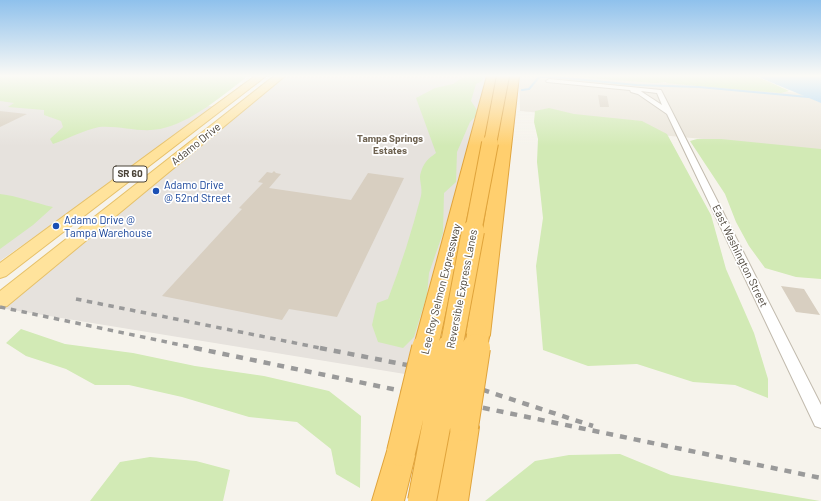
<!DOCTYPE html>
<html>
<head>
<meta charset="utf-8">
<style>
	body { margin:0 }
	canvas { display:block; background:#f6f3ec }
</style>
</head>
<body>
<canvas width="821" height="501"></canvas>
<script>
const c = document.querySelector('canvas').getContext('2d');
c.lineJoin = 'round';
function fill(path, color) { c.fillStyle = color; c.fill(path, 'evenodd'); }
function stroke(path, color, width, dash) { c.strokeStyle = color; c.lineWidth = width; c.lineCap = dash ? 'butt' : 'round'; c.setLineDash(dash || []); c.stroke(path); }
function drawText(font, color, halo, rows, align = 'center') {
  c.font = font + ' Barlow,sans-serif'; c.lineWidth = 3.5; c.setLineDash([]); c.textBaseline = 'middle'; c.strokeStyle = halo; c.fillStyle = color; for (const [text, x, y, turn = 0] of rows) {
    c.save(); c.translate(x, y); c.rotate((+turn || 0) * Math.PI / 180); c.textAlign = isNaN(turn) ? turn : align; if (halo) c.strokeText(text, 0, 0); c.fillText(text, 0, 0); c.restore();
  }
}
const residential = new Path2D(`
	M519 76H578L800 93 821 103V150L660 135 616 120 520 111Z`);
const industrial = new Path2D(`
	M284 76H493L411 375 0 308V305Z
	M0 80 153 100 218 107 0 261Z`);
const green = new Path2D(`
	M0 76H248C223 95 191 123 160 129 139 133 119 125 99 127 84 130 67 139 53 144L50 139 63 127 61 121 44 115V110L8 107 14 103 0 101Z
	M465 76H484L482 81 476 84 471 101 479 113 470 122 457 152 456 182 444 193 443 233 429 273 427 295 414 337 403 348 378 342 372 325 377 303 388 299C401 265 412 231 421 196 423 187 418 178 421 172 424 162 428 159 436 153L416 98 435 88 453 84Z
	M562 76H756L789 91 781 93 742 90 665 83 668 82 655 83Z
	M549 108 574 114 642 121 667 134 711 215 726 269 754 333 768 379V398L735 385 693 382 637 364 588 366 543 350 536 266 543 218 537 162 538 139 534 122 535 111Z
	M697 139H721L821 149V279L796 277 765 268 749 246 736 222 725 194 690 141Z
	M0 194C18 196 35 203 53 207L33 225 0 249Z
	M21 329 65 344 133 353 195 366 264 376 329 391 361 416 360 488 336 474 331 449 297 422 249 417 182 397 129 385H95L66 369 26 356 6 343Z
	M620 454 671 475 820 501H485L535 461 569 455Z
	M150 457 196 461 230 470 223 501H90L120 462Z`);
const water = new Path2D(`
	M756 76H821V103Z`);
const stream = new Path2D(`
	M522 90 529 89 539 77H554L636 85 699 87 808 97`);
const building = new Path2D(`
	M598 95 607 96 609 107H600Z
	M0 111 27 114 0 127Z
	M274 171 276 173 281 174 269 188 351 200 368 173 404 178 337 317 289 309 282 320 162 296 242 209 239 208 263 183 258 182 267 172 272 173Z
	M781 286 804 289 820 315 796 312Z`);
const street = new Path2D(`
	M549 79 661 90 821 405V428L815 426 667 114 638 94 631 92 630 90 547 82 546 81ZM641 91 657 93 662 105 642 92Z`);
const primary = new Path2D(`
	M255 76H266L6 276 0 278V263Z
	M274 76H285L7 306 0 308V291Z`);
const highway = new Path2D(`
	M487 76H498L439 342 436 349 427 352 418 349 415 342Z
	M508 76H519L490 335 487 342 478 345 469 342 466 335Z
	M464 413 474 417 479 427 468 501H436L449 427 454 417Z
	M401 437 412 441 416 452 404 501H372L390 441Z`);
const railFar1 = new Path2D(`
	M76 299 325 349
	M0 307 200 349`);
const rail = new Path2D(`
	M195 348 821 478
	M320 348 407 365 593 426`);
const highwayBridgeFar3 = new Path2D(`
	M490 144 503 76`);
const highwayBridgeFar2 = new Path2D(`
	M473 232 490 143`);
const highwayBridgeFar1 = new Path2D(`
	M425 349 427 342
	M451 349 473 231
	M476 349 478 335`);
const highwayBridge = new Path2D(`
	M464 427 476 348
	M401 452 426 348
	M422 501 451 348`);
const markers = [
	[156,191,4,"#1a4fb4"],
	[56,226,4,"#1a4fb4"]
];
const farNeighbourhoodnames = [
	["Tampa Springs",390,139],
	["Estates",390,151]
];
const shields = [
	[130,174,34]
];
const shieldNames = [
	["SR 60",130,174]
];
const streetNames = [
	["Adamo Drive",196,144,-39],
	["East Washington Street",740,256,64],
	["Lee Roy Selmon Expressway",441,289,-76],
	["Reversible Express Lanes",462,289,-79]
];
const transitNames = [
	["Adamo Drive",164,185],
	["@ 52nd Street",164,198],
	["Adamo Drive @",64,220],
	["Tampa Warehouse",64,233]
];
fill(residential, '#eae5da');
fill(industrial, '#e6e2dd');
fill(green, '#d2eab5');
fill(water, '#a9d4f2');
stroke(stream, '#a9d4f2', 2);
fill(building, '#d8cfc1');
stroke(street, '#c2bbae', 2);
stroke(primary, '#e6c16a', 2);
stroke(highway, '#e0a43c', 2);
fill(street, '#fff');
fill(primary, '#ffe39c');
fill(highway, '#ffcf6e');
stroke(railFar1, '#9a9a9a', 3.5, [5.5, 5.5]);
stroke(rail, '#9a9a9a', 4.5, [7, 7]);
stroke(highwayBridgeFar3, '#e0a43c', 14, []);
stroke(highwayBridgeFar2, '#e0a43c', 18, []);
stroke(highwayBridgeFar1, '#e0a43c', 24, []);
stroke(highwayBridge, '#e0a43c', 30, []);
stroke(highwayBridgeFar3, '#ffcf6e', 12);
stroke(highwayBridgeFar2, '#ffcf6e', 16);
stroke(highwayBridgeFar1, '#ffcf6e', 22);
stroke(highwayBridge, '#ffcf6e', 28);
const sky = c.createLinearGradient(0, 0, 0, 146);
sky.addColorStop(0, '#8fc1ec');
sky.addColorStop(0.52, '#fbfaf6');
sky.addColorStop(1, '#fbfaf600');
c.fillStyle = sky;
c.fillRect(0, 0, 821, 146);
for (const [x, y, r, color] of markers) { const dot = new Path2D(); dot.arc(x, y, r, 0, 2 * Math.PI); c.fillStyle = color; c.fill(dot); stroke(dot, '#fff', 1.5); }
drawText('bold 10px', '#6e6250', '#fff', farNeighbourhoodnames);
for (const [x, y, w] of shields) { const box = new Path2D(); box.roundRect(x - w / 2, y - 8, w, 16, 3); c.fillStyle = '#fff'; c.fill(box); stroke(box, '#4b4439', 1); }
drawText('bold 10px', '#4b4439', null, shieldNames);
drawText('11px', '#4b4439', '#fff', streetNames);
drawText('11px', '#164399', '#fff', transitNames, 'left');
</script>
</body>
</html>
